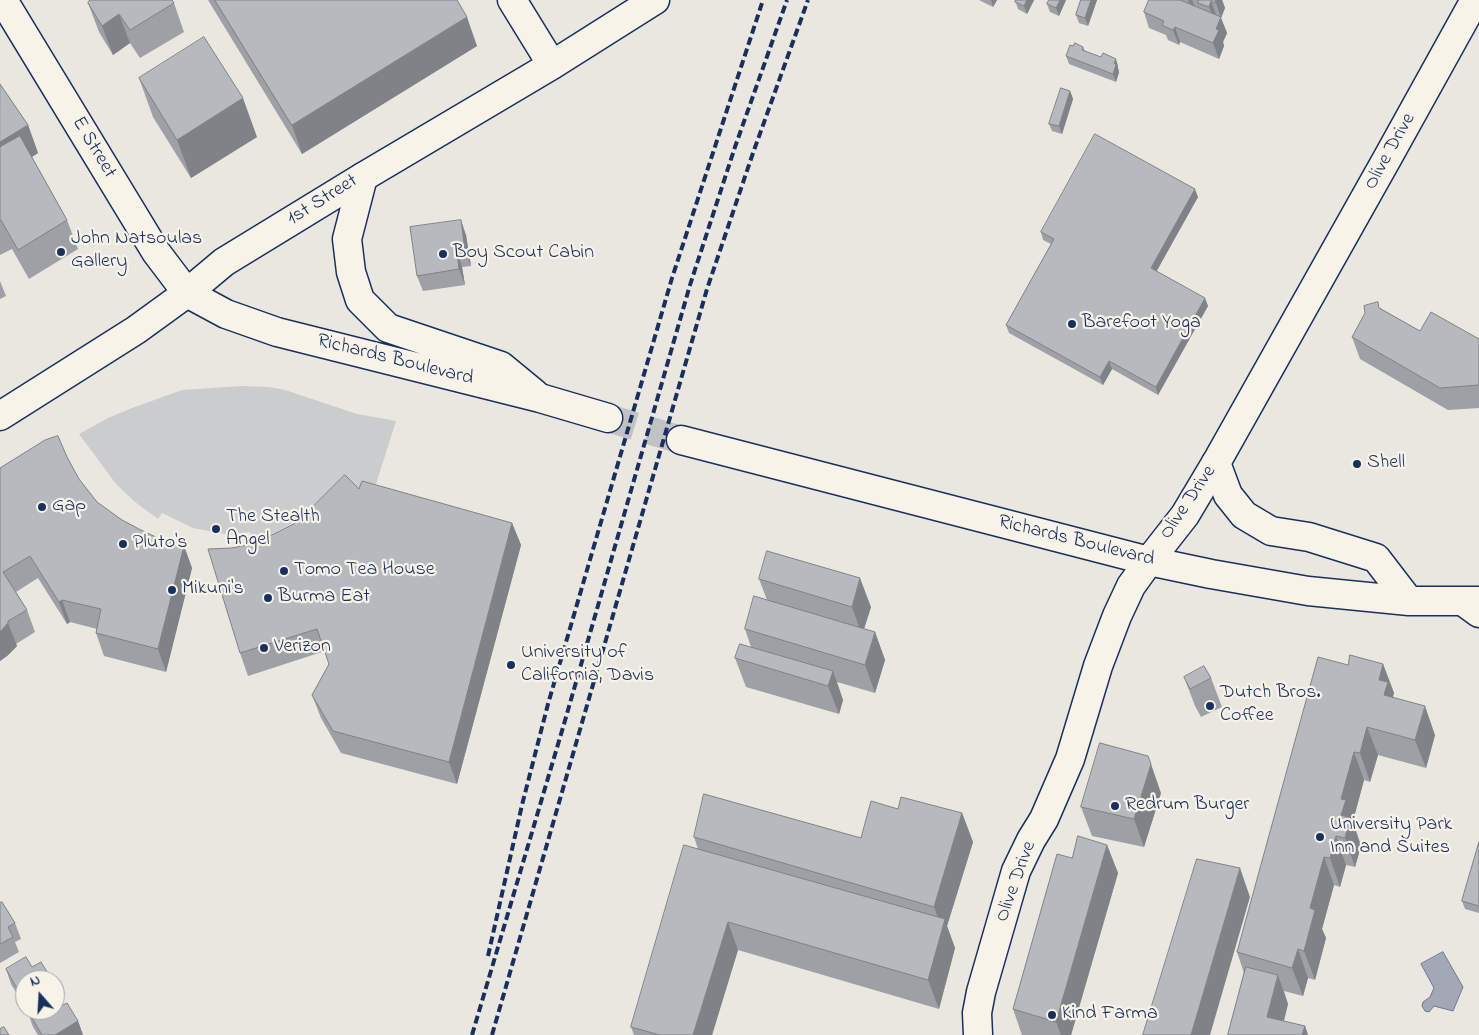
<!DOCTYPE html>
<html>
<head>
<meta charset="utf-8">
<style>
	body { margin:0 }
	#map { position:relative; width:1479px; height:1035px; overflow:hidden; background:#eae7e0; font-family:"Indie Flower",sans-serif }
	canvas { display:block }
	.north { position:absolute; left:15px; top:970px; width:50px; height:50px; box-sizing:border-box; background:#f7f3e8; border:1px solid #9fa5b1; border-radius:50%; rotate:341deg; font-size:14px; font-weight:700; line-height:20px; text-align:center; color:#1b2f5e }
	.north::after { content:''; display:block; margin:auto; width:18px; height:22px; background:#1b2f5e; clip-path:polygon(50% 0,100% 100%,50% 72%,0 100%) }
</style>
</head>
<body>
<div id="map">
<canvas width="1479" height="1035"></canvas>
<div class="north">N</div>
</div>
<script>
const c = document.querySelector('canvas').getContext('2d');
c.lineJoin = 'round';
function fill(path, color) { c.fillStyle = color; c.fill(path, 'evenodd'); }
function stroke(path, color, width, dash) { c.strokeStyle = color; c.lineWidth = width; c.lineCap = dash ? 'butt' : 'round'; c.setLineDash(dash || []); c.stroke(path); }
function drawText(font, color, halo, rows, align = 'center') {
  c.font = font + ' "Indie Flower",sans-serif'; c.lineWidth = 4.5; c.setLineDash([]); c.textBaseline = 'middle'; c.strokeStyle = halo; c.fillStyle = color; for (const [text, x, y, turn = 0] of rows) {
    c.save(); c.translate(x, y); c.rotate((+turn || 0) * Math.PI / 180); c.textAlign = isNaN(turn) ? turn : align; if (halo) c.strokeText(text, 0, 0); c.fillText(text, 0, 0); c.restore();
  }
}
const green = new Path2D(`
	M242 386 269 387 285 390 357 414 396 421 370 503 338 486 296 521 274 533 252 540 250 532 229 535 193 528 162 513 158 519 135 502 116 484 79 434 108 418 132 408 182 390Z`);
const water = new Path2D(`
	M1443 952 1463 987 1453 1011 1434 1006 1429 1012 1425 1011 1422 1006 1423 1002 1430 997 1434 988 1421 964Z`);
const majorTunnel = new Path2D(`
	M608 418 681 440`);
const minor = new Path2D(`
	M3 0 156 252 187 293
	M512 0 552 65
	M0 416 136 330 187 293 224 262 363 177 552 65 655 0
	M978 1035 977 1013 981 992 1016 871 1031 840 1044 819 1070 759 1098 666 1117 616 1131 586 1149 561 1185 515 1216 463 1388 157 1475 0`);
const major = new Path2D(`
	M363 177 347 239 351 272 360 300 388 328 501 366 535 394
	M187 293 226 314 277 332 540 398 608 418
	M681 440 1149 561 1211 574 1308 591 1409 601H1479
	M1216 463 1228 495 1244 515 1271 531 1309 537 1376 558 1409 601`);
const highway = new Path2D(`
	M1464 602 1479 613`);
const rail = new Path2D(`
	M488 956 522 805 548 704 672 278 763 0
	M472 1035 564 724 690 285 735 147 787 0
	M492 1035 707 289 753 153 808 0`);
const wall = new Path2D(`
	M208 0H457L477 46 302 154Z
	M979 0H997L993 7Z
	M1015 0H1034L1027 14 1018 9Z
	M1066 0 1059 16 1050 12 1047 4Z
	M1081 0H1097L1088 26 1079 23 1076 15Z
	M1149 0H1222L1225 8 1221 18 1227 33 1223 42 1224 46 1219 59 1180 42 1179 45 1168 40 1166 35 1149 28 1144 12Z
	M88 3H174L184 32 140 58 130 43 113 55 99 32Z
	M1073 46 1083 47 1085 51 1118 66V68L1119 72 1116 82 1069 64 1066 56Z
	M139 78 257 137 191 178 153 117Z
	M0 84 28 125 38 153 32 157 67 220 78 249 29 279 12 249 0 255Z
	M1070 91 1073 99 1062 134 1052 131 1049 124Z
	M1198 197 1156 271 1208 306 1158 395 1112 369 1103 385 1009 333 1006 325 1051 244 1043 240 1041 232Z
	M466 235 471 266 462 267 465 285 423 291 417 276Z
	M0 281 6 296 0 299Z
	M1380 308 1420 331 1479 339V408L1448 410 1360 359 1352 337Z
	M67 457 79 479 97 502 122 520 139 529 162 540 184 546 192 568 166 672 104 656 96 633 97 629 70 622 67 624 38 578 16 592 27 610 35 632 16 644 17 646 7 656 0 661V468Z
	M359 489 512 523 521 545 457 784 341 753 321 718 312 695 329 664 325 651 248 676 240 653 232 548 262 542 274 534 309 516 307 513Z
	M759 579 871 607 864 629 875 632 885 660 875 693 837 682 843 700 839 714 746 687 735 658 751 647 745 629 767 600Z
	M1383 664 1394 693 1393 696V698L1435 735 1426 768 1378 755 1370 782 1364 780 1353 821 1356 829V831L1361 846 1355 867 1346 865 1340 887 1334 885 1322 929 1326 938 1315 980 1308 978 1303 996 1284 991 1288 1004 1284 1021 1305 1026 1308 1035H1228L1244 973 1237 952 1348 665Z
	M1184 677 1211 678 1222 707 1201 717 1195 706Z
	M1161 793 1144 847 1092 836 1081 807Z
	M898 809 962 813 973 842 947 926 955 948 939 1009 738 950 712 1035H634L631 1027 698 849 694 837 861 838Z
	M1479 842V913L1465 909 1462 901Z
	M1107 845 1118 873 1071 1035H1022L1013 1009 1072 858Z
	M0 903 15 923 21 939 15 942 19 952 0 963Z
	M32 967 25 980V1007L11 984 6 969Z
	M55 988 58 997 55 999Z
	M59 1007 78 1021 83 1035H38L33 1027 27 1010H55Z`);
const shadedWall = new Path2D(`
	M991 0H997L993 7Z
	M1027 0H1034L1027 14 1024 6Z
	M1060 0H1066L1059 16 1056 8Z
	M1091 0H1097L1088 26 1085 18Z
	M1188 0H1192L1195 8 1193 13Z
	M1215 0H1222L1225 8 1221 18 1227 33 1223 42 1224 46 1219 59 1213 43 1216 29 1221 18Z
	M1211 1 1217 17 1215 23 1209 7Z
	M119 14 130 43 113 55 102 26Z
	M467 17 477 46 302 154 292 125Z
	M1175 27 1180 42 1179 45 1173 30Z
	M1116 59 1118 66V68L1119 72 1116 82 1113 74 1114 63Z
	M1070 91 1073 99 1062 134 1059 126Z
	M243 98 257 137 191 178 177 140Z
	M28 125 38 153 0 177V142Z
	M1195 189 1198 197 1154 276 1151 268Z
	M461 220 466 235 471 266 465 251Z
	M457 252 462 267 465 285 459 269Z
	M1205 298 1208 306 1158 395 1156 387Z
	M1109 361 1112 369 1103 385 1100 377Z
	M512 523 521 545 457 784 449 762Z
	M184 546 192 568 166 672 158 649Z
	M860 578 871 607 862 635 852 607Z
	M62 600 70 622 67 624 59 602Z
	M8 623 17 646 7 656 0 661V632Z
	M875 632 885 660 875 693 865 665Z
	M1383 664 1394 693 1393 696 1398 711 1394 724 1379 680Z
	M833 671 843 700 839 714 828 686Z
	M1425 706 1435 735 1426 768 1415 740Z
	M1367 727 1378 755 1370 782 1360 753Z
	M1354 752 1364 780 1353 821 1356 829V831L1361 846 1355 867 1345 838 1341 815V799Z
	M1151 764 1161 793 1144 847 1134 819Z
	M962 813 973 842 947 926 955 948 939 1009 928 980 942 929 934 907Z
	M1336 836 1346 865 1340 887 1330 858Z
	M1107 845 1118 873 1071 1035H1061L1056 1022Z
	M1324 857 1334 885 1322 929 1326 938 1315 980 1304 951 1310 908Z
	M1240 868 1250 897 1210 1035H1191Z
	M728 922 738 950 712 1035H693Z
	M1298 949 1308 978 1303 996 1292 968Z
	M1278 975 1288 1004 1280 1035 1267 1017Z
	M78 1021 83 1035H55Z
	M1305 1026 1308 1035H1302Z`);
const building = new Path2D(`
	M90 0H172L174 3 130 30 119 14 102 26 88 3Z
	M215 0H457L467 17 292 125Z
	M1016 0H1027L1024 6 1015 2Z
	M1049 0H1060L1056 8 1047 4Z
	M1081 0H1091L1085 18 1076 15Z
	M1149 0H1180L1221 17 1216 29 1219 30 1213 43 1175 27 1173 30 1162 25 1164 21 1144 12Z
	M1199 0H1216L1215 3 1211 1 1209 7 1198 3Z
	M204 37 243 98 177 140 139 78Z
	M1075 43 1083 47 1082 50 1101 57 1103 53 1116 59 1114 63 1116 65 1113 74 1066 56 1070 45 1073 46Z
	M0 84 28 125 0 142Z
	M1061 88 1070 91 1059 126 1049 124Z
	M1095 134 1195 189 1151 268 1205 298 1156 387 1109 361 1100 377 1006 325 1054 239 1041 232Z
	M20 136 67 220 18 250 1 220 0 221V147Z
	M461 220 465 251 457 252 459 269 417 276 410 227Z
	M1378 302 1379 308 1420 331 1431 312 1479 339V385L1440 388 1352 337 1365 313 1364 306Z
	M58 436 67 457 79 479 97 502 122 520 139 529 162 540 184 546 158 649 96 633 101 609 62 600 59 602 30 556 3 572 27 610 8 621V623L0 632V468L45 440Z
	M345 475 359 489 362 481 512 523 449 762 333 731 312 695 329 664 317 629 240 653 208 549 232 548 262 542 260 539 274 534 309 516 307 513Z
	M767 551 860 578 852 607 759 579Z
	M754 596 875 632 865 665 745 629Z
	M740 644 833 671 828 686 735 658Z
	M1350 655 1383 664 1379 680 1388 682 1384 695 1425 706 1415 740 1367 727 1360 753 1354 752 1341 799 1346 800 1341 815 1350 818 1345 838 1336 836 1330 858 1324 857 1310 908 1315 910 1304 951 1298 949 1292 968 1237 952 1318 657 1348 665Z
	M1204 666 1211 678 1190 689 1184 677Z
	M1100 743 1148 756 1151 764 1134 819 1081 807Z
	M704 794 861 838 871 801 898 809 901 797 962 813 934 907 694 837Z
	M1078 836 1107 845 1056 1022 1013 1009 1057 854 1072 858Z
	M1479 842V906L1462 901Z
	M684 845 945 919 928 980 728 922 693 1035H660L631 1027Z
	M1197 859 1240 868 1191 1035H1143Z
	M2 902 15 923 8 927 13 937 0 944V903Z
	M26 957 32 967 41 962 52 980H25V998L23 999 6 969Z
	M1246 967 1278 975 1267 1017 1305 1026 1302 1035H1228Z
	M55 1000 59 1007 67 1003 78 1021 55 1035H42L28 1011 30 1010H55Z
	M4 1027 9 1035H0V1029Z`);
const markers = [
	[61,252,5,"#1b2f5e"],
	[443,254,5,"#1b2f5e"],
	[1072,324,5,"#1b2f5e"],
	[1357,464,5,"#1b2f5e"],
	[42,507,5,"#1b2f5e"],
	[216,529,5,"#1b2f5e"],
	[123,544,5,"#1b2f5e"],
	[284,571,5,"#1b2f5e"],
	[172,590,5,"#1b2f5e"],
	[268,598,5,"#1b2f5e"],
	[264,648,5,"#1b2f5e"],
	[511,665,5,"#1b2f5e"],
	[1210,706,5,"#1b2f5e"],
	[1115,806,5,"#1b2f5e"],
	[1320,837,5,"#1b2f5e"],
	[1052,1015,5,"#1b2f5e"]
];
const streetNames = [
	["E Street",93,148,59],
	["Olive Drive",1391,152,-61],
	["1st Street",323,201,-32],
	["Richards Boulevard",395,361,14],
	["Olive Drive",1189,503,-56],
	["Richards Boulevard",1076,542,14],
	["Olive Drive",1017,882,-70]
];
const poiNames = [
	["John Natsoulas",71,240],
	["Gallery",71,263],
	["Boy Scout Cabin",453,254],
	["Barefoot Yoga",1082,324],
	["Shell",1367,464],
	["Gap",52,507],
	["The Stealth",226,518],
	["Angel",226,541],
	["Pluto's",133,544],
	["Tomo Tea House",294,571],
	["Mikuni's",182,590],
	["Burma Eat",278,598],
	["Verizon",274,648],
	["University of",521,654],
	["California, Davis",521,677],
	["Dutch Bros.",1220,694],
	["Coffee",1220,717],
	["Redrum Burger",1125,806],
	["University Park",1330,826],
	["Inn and Suites",1330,849],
	["Kind Farma",1062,1015]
];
fill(green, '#cbcccd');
fill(water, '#a3a8b4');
stroke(water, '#6d7892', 1);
stroke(majorTunnel, '#c1c2c6', 28, [28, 14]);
stroke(minor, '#1b2f5e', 31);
stroke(major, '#1b2f5e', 31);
stroke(highway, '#1b2f5e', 31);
stroke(minor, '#f7f3e8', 28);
stroke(major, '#f7f3e8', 28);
stroke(highway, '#f7f3e8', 28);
stroke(rail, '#1b2f5e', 4, [8, 4]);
fill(wall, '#9da0a4');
fill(shadedWall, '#7f8286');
fill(building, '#b6babf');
stroke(building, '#7f8286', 1);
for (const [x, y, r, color] of markers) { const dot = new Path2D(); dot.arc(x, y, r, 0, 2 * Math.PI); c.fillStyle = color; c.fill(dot); stroke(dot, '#f7f3e8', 2); }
drawText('20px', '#1b2f5e', '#f7f3e8', streetNames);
drawText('20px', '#1b2f5e', '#f7f3e8', poiNames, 'left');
</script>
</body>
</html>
